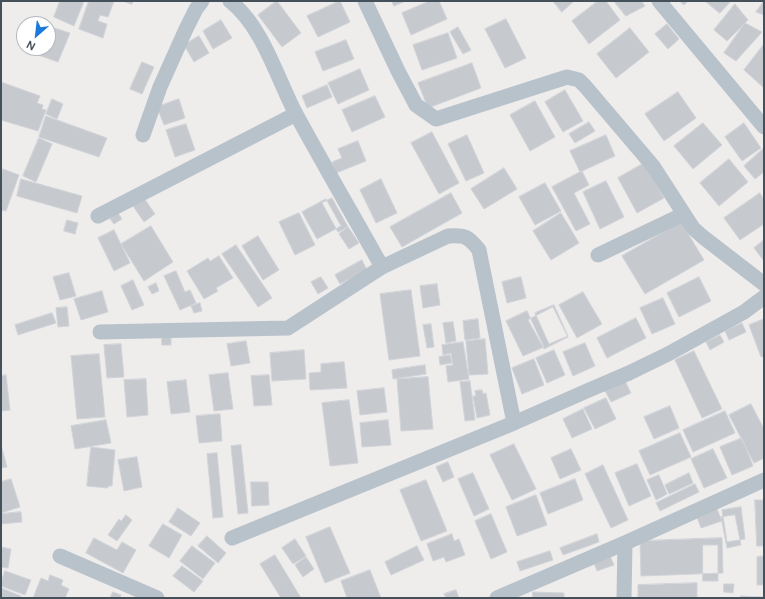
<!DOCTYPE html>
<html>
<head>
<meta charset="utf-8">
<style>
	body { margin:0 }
	#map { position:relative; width:765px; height:599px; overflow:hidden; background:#efecec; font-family:"DM Sans",sans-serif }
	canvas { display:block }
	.frame { position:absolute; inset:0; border:2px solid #45515a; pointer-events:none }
	.north { position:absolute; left:16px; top:16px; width:40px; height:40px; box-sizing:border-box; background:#fff; border:1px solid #b5b9bd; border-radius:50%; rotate:208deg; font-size:11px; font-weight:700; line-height:16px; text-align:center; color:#45515a }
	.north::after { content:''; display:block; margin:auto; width:14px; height:18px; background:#1a79db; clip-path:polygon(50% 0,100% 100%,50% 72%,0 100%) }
</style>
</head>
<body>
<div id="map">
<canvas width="765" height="599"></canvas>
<div class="frame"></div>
<div class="north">N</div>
</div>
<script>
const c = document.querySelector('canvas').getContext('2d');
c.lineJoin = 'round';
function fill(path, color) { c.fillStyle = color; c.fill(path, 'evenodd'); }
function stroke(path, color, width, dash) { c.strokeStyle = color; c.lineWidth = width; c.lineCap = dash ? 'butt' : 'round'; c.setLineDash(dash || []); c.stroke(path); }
const building = new Path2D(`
	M60 1H84L74 26 54 17Z
	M89 1H114L108 17 100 15 98 21 107 24 103 38 79 29Z
	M123 1H133L132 4Z
	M277 1 301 33 282 47 258 15Z
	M340 1 350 22 318 37 307 16Z
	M392 1H406L394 6Z
	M430 1H439L447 19 411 35 402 13Z
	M553 1H574L562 12Z
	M598 1H606L620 20 589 44 572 21Z
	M614 1H641L645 6 626 16Z
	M680 1H688L684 5Z
	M705 1H731L720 13Z
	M764 1V15L756 12Z
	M735 4 748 20 727 41 714 30Z
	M506 19 526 58 505 68 485 29Z
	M221 20 232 38 213 49 203 31Z
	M745 23 762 32 736 61 724 53Z
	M667 24 679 39 668 49 655 34Z
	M48 26 70 33 58 62 24 50 25 48H48Z
	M458 27 471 50 463 54 450 32Z
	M630 28 649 52 616 78 597 54Z
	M448 33 457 58 422 70 413 45Z
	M199 36 209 53 194 62 184 45Z
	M346 40 354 59 323 71 315 52Z
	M764 44V88L744 70Z
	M142 62 154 67 142 94 130 89Z
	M472 63 481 88 428 108 418 83Z
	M360 69 369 90 338 104 328 83Z
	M1 82 40 96 37 103 43 105 42 109 46 110 38 131 1 120Z
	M327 85 332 97 307 108 302 96Z
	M565 90 583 121 563 132 545 102Z
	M678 92 696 118 664 141 645 114Z
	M375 96 385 117 352 132 342 110Z
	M52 99 63 104 57 119 46 114Z
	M179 99 185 118 164 125 157 107Z
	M535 101 555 137 530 151 510 115Z
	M46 116 107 138 99 157 39 137Z
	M589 122 595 131 575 143 569 134Z
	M703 123 722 145 693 169 674 146Z
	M744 123 761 148 742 161 725 137Z
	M186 124 195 150 175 157 166 130Z
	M432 132 459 183 439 194 411 143Z
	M467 135 484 173 466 181 448 144Z
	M606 135 615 156 580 172 570 151Z
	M39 138 52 144 36 182 23 176Z
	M358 141 366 161 336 173 332 162 342 158 338 149Z
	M764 148V172L755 179 744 166Z
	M729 159 748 182 719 206 700 183Z
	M644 163 664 198 637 213 618 178Z
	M504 168 517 189 484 209 471 189Z
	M3 169 19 175 6 211 1 210V175Z
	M582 171 589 185 574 193 590 224 576 231 552 187Z
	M21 179 82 196 77 213 17 196Z
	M381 179 397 213 376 223 360 190Z
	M606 181 624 217 600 229 583 192Z
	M545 183 561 211 535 225 519 197Z
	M451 193 462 213 402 247 390 227Z
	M760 193 764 200V224L740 240 724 218Z
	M144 198 155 214 144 222 133 206Z
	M332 198 348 227 338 232 322 203Z
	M326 199 341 226 317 239 302 212Z
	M118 213 122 219 114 224 110 219Z
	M299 213 315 245 295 255 279 222Z
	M561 213 579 243 551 260 533 231Z
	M67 220 78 223 75 234 64 231Z
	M681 222 704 260 645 294 622 256Z
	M151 226 173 262 144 281 121 244Z
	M348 227 359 243 349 249 339 234Z
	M114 230 130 263 114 271 98 238Z
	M258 236 279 270 263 280 242 246Z
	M764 240V261L754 248Z
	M236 245 272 298 258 307 222 254Z
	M219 256 233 278 216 288 218 291 204 299 187 271 208 258 210 261Z
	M362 260 367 270 340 284 335 275Z
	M176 271 185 292 190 290 196 303 180 310 164 276Z
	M69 273 76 296 60 300 53 277Z
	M321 277 328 288 318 294 311 282Z
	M521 277 526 298 507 303 502 282Z
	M699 277 711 301 679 317 667 293Z
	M133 280 144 305 132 310 121 286Z
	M156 283 159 291 152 294 148 287Z
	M437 284 440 305 423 308 420 286Z
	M411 290 420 356 389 360 380 294Z
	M102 291 108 312 81 320 74 299Z
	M583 292 602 324 577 338 559 305Z
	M663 298 675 324 652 334 640 308Z
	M200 303 202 311 194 313 191 306Z
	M554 305 568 336 549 344 535 313Z
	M67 307 69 326 58 327 56 308Z
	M553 307 568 337 544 349 528 320Z
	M527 311 544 347 523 356 506 321Z
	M52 313 56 323 18 335 15 325Z
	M636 318 646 338 607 358 597 338Z
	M478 319 480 338 465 340 463 321Z
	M764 319V356L761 357 749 325Z
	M453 322 456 341 446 343 443 323Z
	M742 323 746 332 729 340 725 331Z
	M431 324 434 347 427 348 423 325Z
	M162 334H171V345H162Z
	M720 335 724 342 710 350 706 342Z
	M485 339 488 374 469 375 466 341Z
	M246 341 250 363 231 366 227 344Z
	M463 342 469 379 448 382 446 366 453 365 451 353 443 355 442 345Z
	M585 343 595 366 573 376 563 352Z
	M121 344 124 377 107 378 104 345Z
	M304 350 306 379 272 381 270 353Z
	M554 350 565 375 547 383 536 358Z
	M694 351 722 409 702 418 675 360Z
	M99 354 105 417 77 419 71 356Z
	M450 355 452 363 440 365 439 357Z
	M534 359 544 385 522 394 512 368Z
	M344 362 347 388 310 390 309 373 321 372V364Z
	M425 365 426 374 393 379 392 370Z
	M228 373 233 409 214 411 209 375Z
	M6 375 10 410 1 411V376Z
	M269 375 272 405 254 406 251 376Z
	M428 377 433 429 401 431 397 379Z
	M146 379 148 415 127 417 124 380Z
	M186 380 190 412 171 414 167 382Z
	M470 381 475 420 465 421 460 382Z
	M625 381 631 393 611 402 605 391Z
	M384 388 387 412 360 415 357 391Z
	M482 390 483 394 486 393 490 415 477 418 473 396H476L475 391Z
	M606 398 616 419 595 429 584 408Z
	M349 400 358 463 330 466 322 403Z
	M751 404 764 429V458L754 463 729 415Z
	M670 406 679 428 654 439 644 417Z
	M583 409 592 429 572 438 563 419Z
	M725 411 735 433 693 452 683 430Z
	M220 414 222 441 199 443 196 416Z
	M106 420 111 443 75 449 71 426Z
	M388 420 391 445 362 447 360 423Z
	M680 433 691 457 650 475 639 451Z
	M742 438 753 466 732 475 720 447Z
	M514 444 536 489 512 500 490 455Z
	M1 445 7 467 1 468Z
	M241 445 248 513 238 514 231 446Z
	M91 447 115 450 112 486H108V488L87 486Z
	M571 449 581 470 560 479 551 458Z
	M713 449 727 478 704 488 691 459Z
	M217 453 223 517 213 518 207 454Z
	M137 457 142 487 124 491 118 460Z
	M448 462 454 477 443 482 436 467Z
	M637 464 651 496 629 506 615 473Z
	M603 465 628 520 611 528 585 474Z
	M473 473 489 509 474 516 458 479Z
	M689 473 693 483 669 494 665 485Z
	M659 475 667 494 656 500 647 480Z
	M11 479 20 507 1 513V482Z
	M575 479 583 500 548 514 540 493Z
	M426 480 447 531 421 541 400 490Z
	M251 482H268L269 505 252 506Z
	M695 484 699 492 660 511 656 503Z
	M536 495 547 525 517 536 506 507Z
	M755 500H764V546H757Z
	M741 507 745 539 727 542 722 510Z
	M178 508 200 523 191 536 169 522Z
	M717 509 722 521 701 528 697 517Z
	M21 512 22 522 1 524V514Z
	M491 514 507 552 491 559 475 521Z
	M126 515 132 520 117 541 108 535 119 519 121 521Z
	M735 515 741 545 727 548 721 517Z
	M163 524 182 535 169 558 149 546Z
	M330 527 350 573 325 583 306 537Z
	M452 534 454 541 459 539 465 555 446 562 444 557 433 561 427 544Z
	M597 534 599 542 563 555 560 548Z
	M207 536 226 553 218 563 198 546Z
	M94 538 117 550 122 542 136 550 123 573 86 553Z
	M722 538 723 573 641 576 640 541Z
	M295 539 306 556 293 564 282 548Z
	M703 545H718V581H703Z
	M192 546 215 563 203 579 180 561Z
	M417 546 424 560 391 575 385 562Z
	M1 547 11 549 8 568 1 567Z
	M550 551 553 560 520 571 517 562Z
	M275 555 301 598H281L260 564Z
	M610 556 614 565 597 571 594 563Z
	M764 556V585H757V557Z
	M306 557 314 569 303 577 295 565Z
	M182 566 203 581 194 592 173 576Z
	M370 570 381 598H347L341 581Z
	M5 571 31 580 25 595 1 586V582Z
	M50 575 63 580 61 585 69 589 65 598H33L41 578 48 581Z
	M697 583V598H638V585Z
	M724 584H734L733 593 724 592Z
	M1 588 21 596 20 598H1Z
	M456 590 459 598H446L444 594Z
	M113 592 121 595 120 598H110Z
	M533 592 564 593V598H533Z
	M741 596 763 597V598H741Z`);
const street = new Path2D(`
	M230 1C264 28 277 79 297 116 325 167 354 217 382 267
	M365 1 398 71 416 105 436 119 567 77 579 80 585 86 653 166 693 228 703 237 764 284
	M659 1 764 127
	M143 135 160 87 186 29 196 9 202 1
	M98 216 296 114
	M598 255 684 214
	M100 332 288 328 382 267 448 236C465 235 468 236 479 250L514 423
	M232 538 514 423 589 390 629 373 668 354 744 312 764 297
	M60 556 157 598
	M497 598 625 543 764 480
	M624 598 625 543`);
fill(building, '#c6cacf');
stroke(building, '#d0d3d8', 1);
stroke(street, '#b8c2ca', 15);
</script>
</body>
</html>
